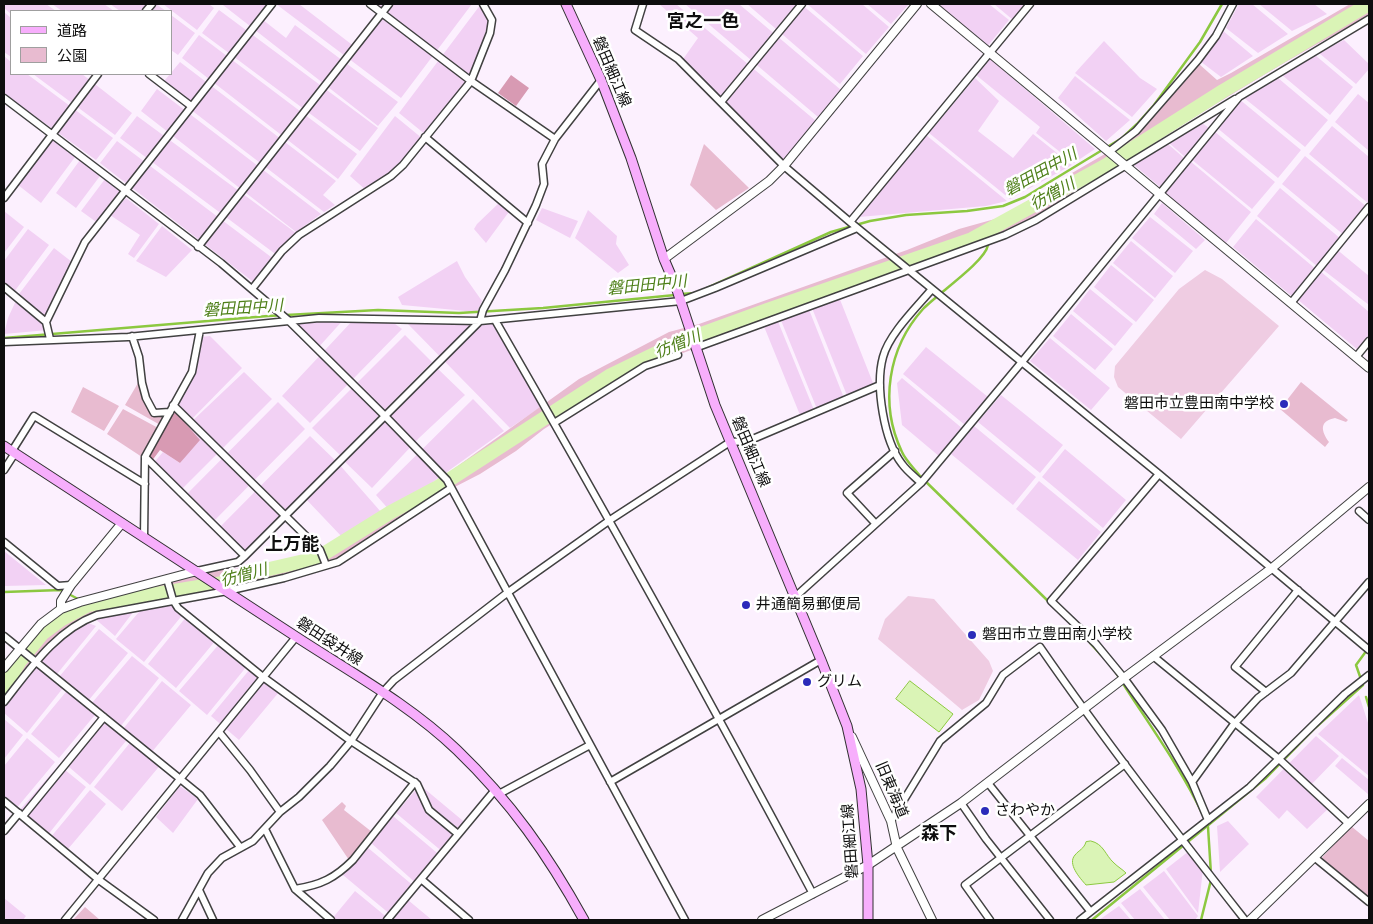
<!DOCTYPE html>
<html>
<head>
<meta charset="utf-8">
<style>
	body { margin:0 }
	#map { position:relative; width:1373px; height:924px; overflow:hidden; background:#fcf0fe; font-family:"Times New Roman","Noto Sans JP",serif }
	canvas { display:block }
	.frame { position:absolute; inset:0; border:5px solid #0e0e0e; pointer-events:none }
	.legend { position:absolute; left:10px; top:10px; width:162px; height:65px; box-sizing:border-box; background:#fff; border:1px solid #9f9f9f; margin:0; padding:6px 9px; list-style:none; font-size:15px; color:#0e0e0e }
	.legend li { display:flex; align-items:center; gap:10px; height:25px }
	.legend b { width:25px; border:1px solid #9f9f9f }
</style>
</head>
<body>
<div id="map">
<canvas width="1373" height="924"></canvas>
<div class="frame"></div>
<ul class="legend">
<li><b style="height:6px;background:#f7aefc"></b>道路</li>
<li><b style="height:14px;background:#e8bbd0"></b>公園</li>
</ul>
</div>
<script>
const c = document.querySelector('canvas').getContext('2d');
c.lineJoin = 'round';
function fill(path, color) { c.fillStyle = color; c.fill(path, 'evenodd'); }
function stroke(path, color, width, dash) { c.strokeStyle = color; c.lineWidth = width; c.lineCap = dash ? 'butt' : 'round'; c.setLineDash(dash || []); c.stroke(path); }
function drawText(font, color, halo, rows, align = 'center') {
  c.font = font + ' "Times New Roman","Noto Sans JP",serif'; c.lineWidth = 5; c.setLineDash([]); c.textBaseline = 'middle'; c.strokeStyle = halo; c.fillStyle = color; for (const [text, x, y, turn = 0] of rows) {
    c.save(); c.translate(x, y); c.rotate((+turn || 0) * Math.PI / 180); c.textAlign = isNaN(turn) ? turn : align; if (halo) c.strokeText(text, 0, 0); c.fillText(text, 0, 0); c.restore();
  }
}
const farmland = new Path2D(`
	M4 4H46L56 11H11V14L4 8Z
	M52 4H104L114 11H62Z
	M110 4H156L166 11H120Z
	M163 4H209L214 8 197 30Z
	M224 4H267L258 16 286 38 295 25 398 102 378 126 223 5Z
	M276 4H299L355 47 381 13 370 4H472L401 98Z
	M481 4 490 16 471 81 426 135 399 113Z
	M659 4H676L816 121 783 161 681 62 698 38Z
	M685 4H739L841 90 818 117Z
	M747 4H801L863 56 840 84Z
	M807 4H862L889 27 866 54Z
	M867 4H909L891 24Z
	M934 4H989L1009 20 986 48Z
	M994 4H1025L1013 20Z
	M1239 4H1252L1288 34 1258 53 1226 28Z
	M1259 4H1314L1327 14 1292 31Z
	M219 10 378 128 360 151 202 33Z
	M4 12 11 18V57L4 52Z
	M171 15 195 33 178 55 171 50Z
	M1222 30 1253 56 1221 77 1200 61Z
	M199 35 357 154 338 179 182 58Z
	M1344 40 1369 64V69L1356 84 1319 53Z
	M1104 41 1140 78 1157 89 1132 117 1075 73Z
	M1315 55 1353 87 1330 115 1282 75Z
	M4 56 11 62V74H27L113 138 96 160 4 94Z
	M989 58 1095 149 1074 163 1036 133 1040 127 976 75Z
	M180 62 336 181 323 195 335 205 324 212 160 86Z
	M33 74H82L132 113 115 135Z
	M1075 76 1130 120 1106 141 1058 98Z
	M975 78 999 101 978 131 1013 158 1033 134 1072 165 1010 199 929 133Z
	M1278 78 1328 120 1305 147 1243 97Z
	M157 89 321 214 296 232 141 111Z
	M1358 94 1369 103V151L1335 122Z
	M1239 99 1301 150 1278 178 1216 127Z
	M137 116 296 233 278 256 120 138Z
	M395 116 423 139 397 171 367 191 350 176Z
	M1202 123 1209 128 1185 157 1168 142Z
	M1332 126 1369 157V204L1309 154Z
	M1214 131 1275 182 1252 209 1191 159Z
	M926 135 1007 201 986 206 859 217Z
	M52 139 75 157 41 203 18 185Z
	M117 141 275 260 256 284 100 163Z
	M1168 144 1184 158 1160 187 1134 165Z
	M1305 156 1367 207 1344 235 1282 184Z
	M80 160 100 176 76 208 56 193Z
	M1190 161 1251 212 1226 243 1165 193Z
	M105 179 124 193 99 224 81 211Z
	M1280 188 1341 239 1318 267 1257 216Z
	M126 198 159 224 134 258 128 254 140 235 110 215Z
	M501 201 511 209 486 243 474 229 477 224Z
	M1162 203 1205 240 1196 249 1154 214Z
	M542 208 578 221 570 238 536 220Z
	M588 210 617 236 616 244 629 265 618 273 575 238Z
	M4 211 24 227 4 253Z
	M1150 217 1193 251 1175 273 1132 238Z
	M1256 219 1317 270 1294 298 1233 247Z
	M162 226 192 250 166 277 136 261Z
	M28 229 49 245 14 292 4 283V261Z
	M1131 241 1173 276 1155 298 1113 263Z
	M54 248 72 262 47 322 48 330 4 334 8 318 19 294Z
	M1335 248 1369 276V305L1322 269Z
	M457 261 465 277 482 301 477 312 402 305 398 297Z
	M1111 265 1154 300 1136 322 1094 287Z
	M1320 271 1369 312V337L1358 350 1297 299Z
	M1090 289 1133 324 1115 346 1073 311Z
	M839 297 875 388 848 398 812 308Z
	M808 307 844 398 817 409 780 318Z
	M1071 314 1113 349 1095 370 1053 336Z
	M345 318 317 349 291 324Z
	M355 318 391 321 402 329 310 423 282 396Z
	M777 319 814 410 800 415 763 324Z
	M495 320 544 405 510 428 406 322Z
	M405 335 432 362 340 455 312 428Z
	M210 336 242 368 190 421 175 407 191 381 201 337Z
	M1050 338 1110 388 1091 410 1030 361Z
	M926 347 988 397 965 425 903 374Z
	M437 368 465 395 419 438 372 488 344 461Z
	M244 372 272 399 179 492 152 465 163 452 180 463 198 438 188 425Z
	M902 378 963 429 940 457 902 425 897 383Z
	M1001 395 1063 445 1040 473 978 422Z
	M473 399 504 431 391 512 376 495Z
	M278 402 305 429 212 523 185 496Z
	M974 426 1036 477 1013 505 951 454Z
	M310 436 338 463 381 512 343 538 304 497 245 556 218 529Z
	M1065 449 1126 500 1103 528 1042 477Z
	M1039 481 1101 532 1078 560 1016 509Z
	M4 551 46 585 4 586Z
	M172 602 184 613 144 662 116 639 144 606Z
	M134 611 115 636 93 617Z
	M187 616 216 640 176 688 148 664Z
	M83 621 96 626 57 674 59 677 99 629 128 653 88 701 67 683 27 733 4 713V703L40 661 46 665 39 659Z
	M220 643 247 666 207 715 179 691Z
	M132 656 159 678 120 727 123 729 162 681 191 705 151 753 162 763 122 811 94 787 133 739 130 736 90 785 62 761 103 714 99 710 59 758 31 734 70 687 91 704Z
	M250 669 279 692 239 740 211 716Z
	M1359 695 1369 726V776L1318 734Z
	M4 719 23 735 4 759Z
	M1316 736 1339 756 1309 787 1330 807 1307 829 1287 810 1279 819 1256 797Z
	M27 738 55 762 15 810 4 800V766Z
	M1342 758 1369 780V795L1335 766Z
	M59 765 86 787 47 836 18 812Z
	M420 785 468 825 444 853 396 813Z
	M180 786 198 799 173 833 156 817Z
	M90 790 106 804 68 849 50 838Z
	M393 816 442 857 418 885 370 842Z
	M1228 821 1249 844 1220 872 1217 826Z
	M367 847 415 887 391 915 343 875Z
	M1189 851 1203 869 1198 913 1166 869Z
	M1164 871 1198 916 1195 920H1170L1143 887Z
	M1140 889 1165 920H1135L1121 903Z
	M355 891 389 919 387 920H331Z
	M4 898 26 916 23 920H4Z
	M408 900 432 920H391Z
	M1119 906 1131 920H1099Z`);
const green = new Path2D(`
	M1350 4H1369V16C1294 55 1222 100 1150 145 1109 170 1066 193 1029 223L675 356 645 366 544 429 516 451 480 474 445 492 338 562 325 563 260 583 88 619 55 641 4 702V670L39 627 61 609 164 580 221 570 299 563 320 550 385 517 405 500 441 478 579 379 669 332 699 324 907 250 959 229 1002 217 1072 173 1110 151 1136 131 1199 64 1217 80 1231 73Z
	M704 144 749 188 716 210 690 185Z
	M1301 382 1348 420 1346 422 1335 418C1319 421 1321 431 1329 442L1325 447 1280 409Z
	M138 383 154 413 168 415 162 426 125 405Z
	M83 387 119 406 104 431 71 412Z
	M123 409 160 429 142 457 107 434Z
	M342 802 346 806 344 810 372 832 349 860 322 820Z
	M1351 826 1369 841V902L1319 861Z
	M85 907 100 920H73Z`);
const forest = new Path2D(`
	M511 75 529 88 516 106 498 93Z
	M171 409 176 412 200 440 180 463 160 450 151 462 145 457Z`);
const pitch = new Path2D(`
	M1205 270 1222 279 1279 326 1181 439 1118 387 1114 377 1115 366 1179 289Z
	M908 596 934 599 989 661 993 671 979 700 962 710 878 639 885 619Z`);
const water = new Path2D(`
	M910 681 953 714 939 732 896 699Z
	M1091 841C1104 844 1105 855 1114 863 1118 867 1122 869 1126 873L1114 882 1086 885C1080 878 1067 864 1075 855 1079 850 1084 849 1086 842Z`);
const stream = new Path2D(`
	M988 230C988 235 989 240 988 245 985 262 937 294 923 309 888 348 879 404 902 452 906 461 914 468 920 476L1049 602
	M707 288 831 232 870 221 906 215 967 211 1003 206 1025 197 1122 138 1137 124 1154 105 1200 42 1222 4
	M681 294 695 293
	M4 338 268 316 378 310 459 313 543 308 675 295
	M4 592 61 590 80 600
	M1090 643 1101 655
	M1115 671C1145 719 1179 764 1203 815
	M1366 697 1369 707
	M1206 823 1208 827 1211 874
	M1092 920 1266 778 1315 728 1363 685 1356 665 1367 650
	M1201 920 1211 880`);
const river = new Path2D(`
	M4 688 20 661 42 634 62 619 88 605 223 583 252 573 317 558 391 512 438 487 611 375 679 342 767 310 972 239 1105 166 1223 91 1369 4`);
const minor = new Path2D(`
	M370 4 471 81 555 139
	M643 4 635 30 678 59 784 166 850 222 1159 474 1369 650
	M146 11 152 4
	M149 74 191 106
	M4 98 221 263 288 320 385 416 447 480 685 920
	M721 102 802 4
	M425 137 528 223
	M1110 151 1136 131 1198 60 1216 36 1233 4
	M4 198 98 74
	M850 222 1030 4
	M198 247 389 4
	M4 287 46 322 50 339
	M252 289 282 251 299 235 391 176 403 165 471 81 490 33 492 20 483 4
	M1291 303 1369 207
	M495 320C604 509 710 700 813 894
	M46 322 85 242 272 4
	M132 336 139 357 142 383 146 398 154 413 170 412
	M4 342 128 337 319 318 480 321 681 301 715 288 857 228
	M695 348 1005 235 1036 220 1235 99
	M1356 357 1369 341
	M173 405 320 550 326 565
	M554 423 645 366 678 355
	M12 451 34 416 145 484
	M145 457 245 556
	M4 470 15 453
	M1159 474 1051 601 1096 644 1124 678 1162 730 1192 782 1208 820
	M921 483C915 477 907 471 902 464 884 441 875 386 883 357 889 334 916 308 932 289
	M1359 511 1369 520
	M875 523 847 493 895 451
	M144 538 145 457 192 372 200 330
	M4 542 58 586 71 585
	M197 571 238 562 245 556 480 321 483 310 505 270 536 205 544 184 542 164 555 139 601 80
	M167 579 173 600 178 608 263 677 351 741 417 784 429 810 458 834
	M795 597 921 483 1021 363 1239 97 1369 19
	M4 636 200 795 240 847
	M1153 656 1279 759 1348 823
	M1266 692 1235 667 1298 590
	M4 702C30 669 56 630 97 615L227 591 284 578 338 562 451 488
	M219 732 250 770 280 812
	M610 782 821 660
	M1192 782 1234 724 1258 698 1291 673 1369 582
	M988 783 1090 911
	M499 794 590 745
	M4 801 99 880 154 920
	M961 803 986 839 1050 920
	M23 816 104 717
	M891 821 940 741 986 703 1003 675 1040 647C1105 741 1175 831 1245 920
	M265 829 295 889 331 920
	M4 831 19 813
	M1314 857 1369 902
	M421 879 469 920
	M295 889C321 885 335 878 353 860L415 782
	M199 890 213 920
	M65 920 296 637
	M182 920 208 873 222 858 253 841 280 812 299 797 330 766 351 741 383 692 394 680 507 593 610 520 730 442 748 441 880 385
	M387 920 495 790
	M990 920 965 885 1125 764
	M1080 920 1250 787 1345 694 1369 675`);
const tertiary = new Path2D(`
	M931 4 1369 368
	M664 259 769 181 784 166 917 4
	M61 609 80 602 197 571
	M4 668 41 624 61 609V601L71 585 122 523
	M852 737 891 821 897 848 932 920
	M762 920 868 865 961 803 1124 678 1272 568 1369 487
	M1250 920 1369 804`);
const secondary = new Path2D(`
	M566 4 601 80 631 158 664 259 676 287 715 405 821 660 847 726 861 789 868 865V920
	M4 446C101 509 198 572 295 636 350 672 409 704 457 750 511 802 548 855 584 920`);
const markers = [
	[1284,404,5,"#2b2bba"],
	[746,605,5,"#2b2bba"],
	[972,635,5,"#2b2bba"],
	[807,682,5,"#2b2bba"],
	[985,811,5,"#2b2bba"]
];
const streetNames = [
	["磐田細江線",611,72,67],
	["磐田細江線",750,452,67],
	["磐田袋井線",329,642,33],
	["旧東海道",891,790,67],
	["磐田細江線",851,841,-94]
];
const poiNames = [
	["磐田市立豊田南中学校",1274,404,"right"],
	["井通簡易郵便局",756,605],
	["磐田市立豊田南小学校",982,635],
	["グリム",817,682],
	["さわやか",995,811]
];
const waterNames = [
	["磐田田中川",1041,173,-29],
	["彷僧川",1053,195,-29],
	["磐田田中川",647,286,-6],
	["磐田田中川",243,309,-4],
	["彷僧川",678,345,-23],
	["彷僧川",244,576,-15]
];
const quarterNames = [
	["宮之一色",703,22],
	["上万能",292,545],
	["森下",939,834]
];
fill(farmland, '#f2d1f4');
fill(green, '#e8bbd0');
fill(forest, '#d89ab3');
fill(pitch, '#efcce2');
fill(water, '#daf4b6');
stroke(water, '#8cc840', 1);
stroke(stream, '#8cc840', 2.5);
stroke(river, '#daf4b6', 14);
stroke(minor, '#414141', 9);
stroke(tertiary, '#414141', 10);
stroke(secondary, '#303030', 11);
stroke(minor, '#fff', 6);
stroke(tertiary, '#fff', 8);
stroke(secondary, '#f7aefc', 9);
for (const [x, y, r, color] of markers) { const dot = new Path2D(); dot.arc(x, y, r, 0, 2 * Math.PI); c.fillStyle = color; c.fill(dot); stroke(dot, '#fff', 2); }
drawText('15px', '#0e0e0e', '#fff', streetNames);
drawText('15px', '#0e0e0e', '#fff', poiNames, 'left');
drawText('italic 16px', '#4f801a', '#fff', waterNames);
drawText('bold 18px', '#0e0e0e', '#fff', quarterNames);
</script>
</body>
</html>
